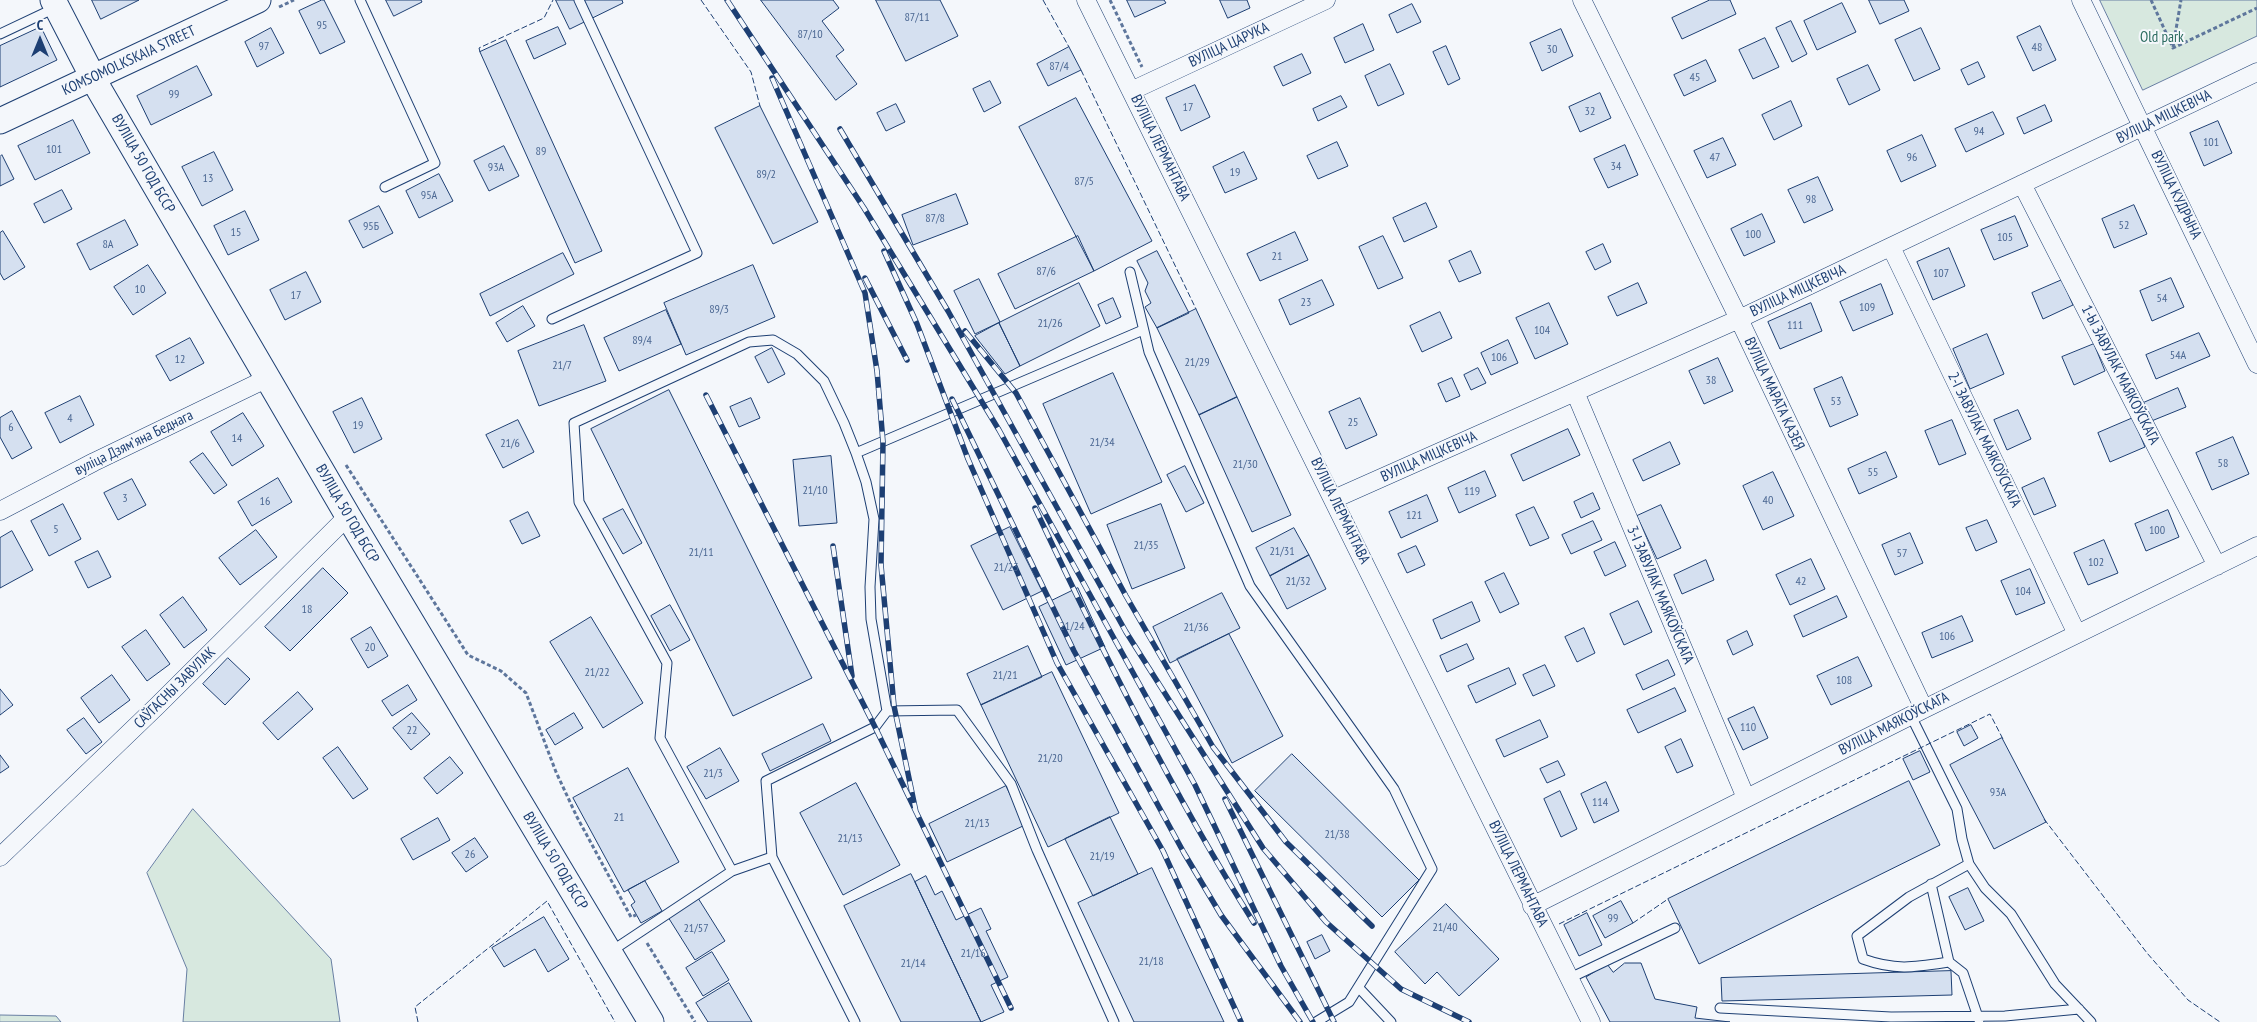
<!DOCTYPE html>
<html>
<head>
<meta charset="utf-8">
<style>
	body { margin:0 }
	#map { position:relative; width:2257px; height:1022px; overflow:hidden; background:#f4f7fb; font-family:"PT Sans Narrow",sans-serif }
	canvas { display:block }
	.north { position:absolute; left:15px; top:15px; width:50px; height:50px; -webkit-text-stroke:4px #f4f7fb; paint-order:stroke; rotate:0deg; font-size:14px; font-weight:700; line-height:20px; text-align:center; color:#1d3f73 }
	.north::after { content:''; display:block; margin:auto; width:18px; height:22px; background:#1d3f73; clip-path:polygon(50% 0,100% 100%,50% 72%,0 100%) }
</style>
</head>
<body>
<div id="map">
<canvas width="2257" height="1022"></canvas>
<div class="north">С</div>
</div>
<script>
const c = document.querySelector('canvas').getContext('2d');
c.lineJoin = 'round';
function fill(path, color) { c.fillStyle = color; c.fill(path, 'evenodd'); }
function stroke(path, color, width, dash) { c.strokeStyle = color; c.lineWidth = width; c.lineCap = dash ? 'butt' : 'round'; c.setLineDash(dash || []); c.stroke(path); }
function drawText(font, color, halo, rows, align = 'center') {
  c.font = font + ' "PT Sans Narrow",sans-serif'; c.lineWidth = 4; c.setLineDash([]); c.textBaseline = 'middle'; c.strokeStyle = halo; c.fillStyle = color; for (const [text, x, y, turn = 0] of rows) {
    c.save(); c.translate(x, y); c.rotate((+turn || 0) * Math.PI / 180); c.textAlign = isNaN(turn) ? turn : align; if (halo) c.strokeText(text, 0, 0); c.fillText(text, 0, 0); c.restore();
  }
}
const green = new Path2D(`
	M2100 0H2257V36L2143 90Z
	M193 809 331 959 340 1022H183L187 969 147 873Z
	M0 1015 56 1016 61 1022H0Z`);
const building = new Path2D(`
	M92 0H139L101 19Z
	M322 0H324L345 42 320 54 299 11Z
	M386 0H421L422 2 394 16Z
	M556 0H622L623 3 570 29Z
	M761 0H833L839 8 822 21 844 50 836 56 857 84 836 100Z
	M876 0H940L958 36 906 61Z
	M1127 0H1164L1166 3 1135 17Z
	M1220 0H1247L1250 8 1228 18Z
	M1710 0H1730L1736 14 1682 39 1672 18Z
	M1869 0H1904L1909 11 1880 24Z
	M1842 3 1856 32 1817 50 1804 21Z
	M1412 4 1421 22 1397 33 1389 15Z
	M1791 21 1807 54 1792 62 1776 28Z
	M1363 24 1374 50 1345 63 1334 38Z
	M2040 26 2056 60 2033 71 2017 37Z
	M41 27 57 60 0 87V46Z
	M558 27 566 44 534 59 526 41Z
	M271 28 284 53 257 67 245 42Z
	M1921 28 1940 69 1914 81 1895 40Z
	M1561 29 1573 56 1542 71 1530 43Z
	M1765 38 1779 67 1753 79 1739 50Z
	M506 40 602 251 575 263 480 52Z
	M1446 46 1460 79 1448 85 1433 52Z
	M1069 47 1081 70 1048 86 1037 64Z
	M1302 54 1311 73 1283 86 1274 67Z
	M1706 60 1716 81 1684 96 1674 75Z
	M1978 62 1985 77 1968 85 1961 70Z
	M1390 64 1404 94 1378 106 1365 76Z
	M1868 65 1880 90 1849 105 1837 79Z
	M197 66 212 95 151 125 137 96Z
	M990 81 1001 103 984 112 973 89Z
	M1195 85 1210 117 1181 131 1166 98Z
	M1600 93 1611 118 1580 132 1569 107Z
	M1341 96 1347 107 1318 121 1313 109Z
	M1076 98 1152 241 1094 271 1019 127Z
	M1791 101 1802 126 1774 140 1762 115Z
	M896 104 905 122 886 131 877 113Z
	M2045 105 2052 121 2024 134 2017 118Z
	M760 106 818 222 773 244 715 128Z
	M1993 112 2004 134 1966 152 1955 129Z
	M73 120 90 153 35 180 18 146Z
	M2218 121 2232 153 2204 166 2190 133Z
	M1922 135 1936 166 1901 182 1887 151Z
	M1723 138 1736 165 1707 178 1694 151Z
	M1337 142 1348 166 1318 179 1307 156Z
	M1625 145 1638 175 1608 188 1594 159Z
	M504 146 519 176 489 191 474 161Z
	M214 152 233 190 202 206 182 167Z
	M1244 152 1257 179 1225 193 1213 167Z
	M2 155 14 179 0 186V157Z
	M439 174 453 201 419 218 406 191Z
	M1818 177 1833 210 1804 223 1788 190Z
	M62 190 72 209 44 223 34 204Z
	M956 194 968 224 913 245 902 215Z
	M1426 203 1437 227 1404 242 1393 218Z
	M2134 205 2147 234 2114 248 2102 219Z
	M379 206 393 233 363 248 349 221Z
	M245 211 259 240 228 255 214 226Z
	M1762 214 1775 242 1744 256 1731 229Z
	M2015 216 2028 246 1994 260 1981 230Z
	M125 220 138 245 90 270 77 244Z
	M3 231 25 267 4 280 0 273V233Z
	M1295 232 1308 260 1260 281 1247 254Z
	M1078 236 1094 271 1015 309 998 274Z
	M1383 236 1403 278 1378 289 1359 247Z
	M1603 244 1611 262 1595 270 1586 252Z
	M1949 248 1965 286 1933 300 1917 262Z
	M1157 251 1189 313 1157 328 1145 307 1151 303 1145 291 1148 283 1137 261Z
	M1471 251 1481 273 1459 282 1449 261Z
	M563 253 574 274 490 316 480 294Z
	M148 265 166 293 133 315 114 287Z
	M753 265 775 317 686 355 664 303Z
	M306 272 321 302 285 320 270 290Z
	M2171 278 2184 307 2152 321 2140 291Z
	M979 279 1000 322 975 334 954 291Z
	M1322 280 1334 305 1290 325 1279 300Z
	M2062 280 2073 305 2043 319 2032 293Z
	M1079 283 1100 326 1020 366 999 323Z
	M1638 283 1647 303 1617 316 1608 297Z
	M1881 284 1893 314 1853 331 1840 302Z
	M1113 298 1121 317 1106 324 1098 305Z
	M1549 303 1568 344 1535 359 1516 318Z
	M1811 303 1822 331 1780 349 1768 322Z
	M523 306 535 326 507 342 496 323Z
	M1196 309 1237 397 1199 415 1157 328Z
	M666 310 681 344 619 371 604 338Z
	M1440 312 1452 338 1422 352 1410 326Z
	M999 323 1020 366 1005 374 975 336Z
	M584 325 606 381 539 406 518 351Z
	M2199 333 2210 356 2156 379 2146 355Z
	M1987 334 2004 374 1970 389 1953 349Z
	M190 338 204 363 170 381 156 356Z
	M1508 340 1518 363 1491 375 1481 353Z
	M2094 344 2105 371 2074 385 2062 357Z
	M772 348 785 374 768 383 755 357Z
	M1718 358 1733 391 1704 404 1689 371Z
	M1478 368 1486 383 1471 390 1464 375Z
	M1113 373 1162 482 1091 514 1043 404Z
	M1842 377 1858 415 1830 427 1814 389Z
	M1452 378 1460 396 1446 402 1438 384Z
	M2178 388 2186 407 2149 422 2141 404Z
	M669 390 812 678 733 716 591 429Z
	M80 396 94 425 60 443 45 413Z
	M1237 397 1291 515 1252 532 1199 415Z
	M362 398 382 439 354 453 333 412Z
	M751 398 760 418 739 427 730 407Z
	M1360 398 1377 435 1346 449 1329 412Z
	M2018 410 2031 439 2007 450 1994 420Z
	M12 411 32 448 12 459 0 437V418Z
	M243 413 264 446 232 466 211 432Z
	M2133 418 2145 447 2110 462 2098 433Z
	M518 420 534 452 503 468 486 435Z
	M1952 420 1966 454 1939 465 1925 431Z
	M1568 429 1580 455 1523 481 1511 455Z
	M2233 437 2249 474 2212 490 2196 453Z
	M1670 442 1680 464 1643 481 1633 460Z
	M1886 452 1897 477 1859 494 1848 469Z
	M203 453 227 485 214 494 190 462Z
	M831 456 837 523 799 526 793 460Z
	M1185 466 1204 503 1186 512 1167 475Z
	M1485 471 1496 496 1459 513 1448 488Z
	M1773 472 1794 516 1763 530 1743 486Z
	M278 478 292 502 252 526 238 502Z
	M2044 478 2056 506 2034 515 2022 488Z
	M132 479 146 505 118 520 104 493Z
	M1593 493 1600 509 1581 518 1574 502Z
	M1427 495 1438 521 1401 538 1389 512Z
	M63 504 81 539 49 556 31 521Z
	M1161 504 1185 568 1132 589 1107 525Z
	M1661 505 1681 548 1657 559 1637 516Z
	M1534 507 1549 538 1530 546 1516 515Z
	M623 509 642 543 623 554 603 519Z
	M2168 510 2179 537 2146 551 2135 524Z
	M528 512 540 536 522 544 510 521Z
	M1987 520 1997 542 1976 551 1966 528Z
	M1593 521 1602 540 1571 554 1562 535Z
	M1010 527 1042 591 1003 610 971 546Z
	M1294 528 1309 555 1270 576 1256 548Z
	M256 530 277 557 240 585 219 558Z
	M12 531 33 570 0 588V538Z
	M1910 533 1923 563 1895 575 1882 545Z
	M2104 540 2118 573 2088 585 2074 553Z
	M1615 542 1626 566 1605 576 1594 552Z
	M1416 546 1425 565 1407 573 1398 554Z
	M98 551 111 577 88 588 75 562Z
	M1309 555 1326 589 1287 609 1270 576Z
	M1811 559 1825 589 1790 605 1776 575Z
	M1706 560 1714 580 1682 594 1674 575Z
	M323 568 348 593 290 651 265 627Z
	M2030 569 2045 603 2016 615 2001 581Z
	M1504 573 1519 604 1500 613 1485 582Z
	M1078 588 1105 647 1066 665 1039 607Z
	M1222 593 1240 628 1170 663 1153 627Z
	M1837 596 1847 617 1803 637 1794 616Z
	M183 597 207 630 184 648 160 615Z
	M1638 601 1652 632 1624 645 1610 614Z
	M1472 602 1480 621 1441 639 1433 620Z
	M670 605 690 640 670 651 651 616Z
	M1962 616 1973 641 1932 658 1922 633Z
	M591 617 643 703 603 728 550 642Z
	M371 627 388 656 368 668 351 639Z
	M1584 628 1595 653 1577 662 1565 637Z
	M146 630 170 664 147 681 122 647Z
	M1747 631 1753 645 1733 655 1727 641Z
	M1229 634 1283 736 1232 763 1177 659Z
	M1467 644 1474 659 1447 672 1440 656Z
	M1028 646 1042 677 981 705 967 674Z
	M1858 657 1872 686 1831 705 1817 676Z
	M228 658 250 679 225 705 203 684Z
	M1668 660 1675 675 1643 690 1636 675Z
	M1545 665 1555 686 1533 696 1523 675Z
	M1509 668 1516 684 1476 703 1468 686Z
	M1052 672 1119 813 1048 847 981 705Z
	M112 675 130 700 99 723 81 698Z
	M408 685 417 700 392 716 382 701Z
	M1675 688 1686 711 1638 733 1627 710Z
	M0 689 13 705 0 715Z
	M298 692 313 709 278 740 263 723Z
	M1754 707 1768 738 1743 750 1728 719Z
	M412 713 430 734 411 750 393 728Z
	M574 713 583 728 555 745 546 730Z
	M84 718 102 742 86 754 67 730Z
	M1540 720 1548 737 1504 757 1496 740Z
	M823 724 831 741 770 771 762 754Z
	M1971 725 1978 738 1964 746 1957 732Z
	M2002 738 2046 822 1994 849 1950 765Z
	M1681 739 1693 766 1677 773 1665 747Z
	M338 747 368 789 353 799 323 758Z
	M720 748 739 781 706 799 687 767Z
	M1920 751 1930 772 1913 780 1903 759Z
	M1292 754 1419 880 1382 917 1255 791Z
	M0 755 9 767 0 773Z
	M450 757 463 773 437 794 424 778Z
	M1558 761 1565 775 1547 783 1540 769Z
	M628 768 679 862 624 892 573 798Z
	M1909 781 1940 845 1699 964 1668 899Z
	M1606 782 1619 811 1594 823 1581 794Z
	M856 783 900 865 843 895 800 813Z
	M1006 786 1025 825 947 862 929 824Z
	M1560 791 1577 829 1561 837 1544 799Z
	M1110 817 1138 874 1093 896 1065 839Z
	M438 818 450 840 413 860 401 839Z
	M475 838 488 857 466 872 452 853Z
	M1152 868 1224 1022H1134L1078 903Z
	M911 874 915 882 981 1022H901L844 906Z
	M926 876 935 895 942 891 956 920 981 908 991 929 986 931 1008 977 991 985 1004 1012 981 1022 915 882Z
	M645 881 662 911 641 923 631 905 635 902 628 890Z
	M1968 888 1984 921 1965 930 1949 897Z
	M698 898 725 941 695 960 668 917Z
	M1621 901 1633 923 1605 938 1593 916Z
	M1446 904 1499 959 1459 996 1437 972 1425 984 1395 952Z
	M1587 913 1602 945 1579 956 1564 925Z
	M544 917 569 959 548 972 535 949 504 967 492 948Z
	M1322 935 1330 951 1315 959 1307 942Z
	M712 952 729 980 703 996 686 968Z
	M1625 963H1641L1655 999 1697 1007 1695 1018 1730 1022H1610L1586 977 1607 964 1613 972Z
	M1951 971 1952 995 1722 1001 1721 978Z
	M729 983 752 1022H708L696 1003Z`);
const path = new Path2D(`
	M1110 0 1142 67
	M2151 0 2173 48 2257 8
	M279 7 294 0
	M2173 47 2181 0
	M346 465 468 655 501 671 526 693 556 772 577 817 631 917 636 915
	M647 943 695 1022`);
const lane = new Path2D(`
	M360 0 435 163 385 187
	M0 34 55 8
	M1130 272 1149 352 1250 586 1394 789 1432 869 1349 1002 1316 1022
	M552 319 697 253 579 0
	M856 453 1143 330
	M887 711 957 710 1011 784 1037 850 1114 1022
	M1911 716 1957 809 1962 839 1969 864 1985 888 2011 914 2055 984 2091 1022
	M772 857 855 1022
	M1969 864 1909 897 1857 936 1863 959C1896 971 1916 967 1949 962L1963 973 1979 1020
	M1931 884 1949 962
	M610 952 732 871 660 738 667 663 579 502 574 423 749 342 773 340 797 354 824 381 844 423 856 453 866 482 874 519 870 587 871 619 887 711 875 727 766 781 772 857 732 871
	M1570 978 1675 928
	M1359 988 1391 1022
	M1720 1008 1891 1017 2005 1016 2079 1009`);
const street = new Path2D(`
	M1086 0 1591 1022
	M1582 0 1739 319 1924 709
	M2081 0 2257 364
	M1131 91 1326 0
	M2022 184 2217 566
	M1891 247 2077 634
	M1575 392 1746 798
	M1334 499 1739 319 2257 72
	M0 511 94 462 268 378
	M0 857 156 707 348 516
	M1532 906 1924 709 2257 546`);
const secondary = new Path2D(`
	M53 0 100 91 348 516 651 1022
	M0 121 258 0`);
const rail = new Path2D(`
	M727 0 864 208 999 430 1195 785 1281 966 1313 1022
	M772 78 865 293 877 371 883 442 881 565 894 706 916 812
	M840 129 948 311 1126 632 1263 848 1326 922 1401 989 1469 1022
	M884 251 917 324 968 459 1057 663 1163 851 1241 1022
	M865 278 907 360
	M965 331 1016 393 1126 596 1213 747 1286 842 1372 926
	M706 395 875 727 1011 1008
	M952 399 1074 651 1184 853 1221 915 1300 1022
	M1035 508C1102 650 1171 791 1254 923
	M833 546 852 676
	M1225 799 1334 1022`);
const fence = new Path2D(`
	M701 0 751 72 760 106
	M1043 0 1069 47
	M480 52 479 48 544 18 553 0
	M1081 70 1196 309
	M2044 819 2147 953 2188 1000 2220 1022
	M1633 923 1668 899
	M1559 924 1990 714 2004 741
	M418 1022 415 1007 547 901 615 1022`);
const numberNames = [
	["87/11",917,18],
	["95",322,26],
	["87/10",810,35],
	["97",264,47],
	["48",2037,48],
	["30",1552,50],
	["87/4",1059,67],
	["45",1695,78],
	["99",174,95],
	["17",1188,108],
	["32",1590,112],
	["94",1979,132],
	["101",2211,143],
	["101",54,150],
	["89",541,152],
	["47",1715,158],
	["96",1912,158],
	["34",1616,167],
	["93А",496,168],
	["19",1235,173],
	["89/2",766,175],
	["13",208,179],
	["87/5",1084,182],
	["95А",429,196],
	["98",1811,200],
	["87/8",935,219],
	["52",2124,226],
	["95Б",371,227],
	["15",236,233],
	["100",1753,235],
	["105",2005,238],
	["8А",108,245],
	["21",1277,257],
	["87/6",1046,272],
	["107",1941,274],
	["10",140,290],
	["17",296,296],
	["54",2162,299],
	["23",1306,303],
	["109",1867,308],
	["89/3",719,310],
	["21/26",1050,324],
	["111",1795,326],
	["104",1542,331],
	["89/4",642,341],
	["54А",2178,356],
	["106",1499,358],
	["12",180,360],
	["21/29",1197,363],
	["21/7",562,366],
	["38",1711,381],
	["53",1836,402],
	["4",70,419],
	["25",1353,423],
	["19",358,426],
	["6",11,428],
	["14",237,439],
	["21/34",1102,443],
	["21/6",510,444],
	["58",2223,464],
	["21/30",1245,465],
	["55",1873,473],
	["21/10",815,491],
	["119",1472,492],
	["3",125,499],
	["40",1768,501],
	["16",265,502],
	["121",1414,516],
	["5",56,530],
	["100",2157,531],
	["21/35",1146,546],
	["21/31",1282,552],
	["21/11",701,553],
	["57",1902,554],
	["102",2096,563],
	["21/23",1006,568],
	["21/32",1298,582],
	["42",1801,582],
	["104",2023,592],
	["18",307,610],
	["21/24",1072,627],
	["21/36",1196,628],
	["106",1947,637],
	["20",370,648],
	["21/22",597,673],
	["21/21",1005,676],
	["108",1844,681],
	["110",1748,728],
	["22",412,731],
	["21/20",1050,759],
	["21/3",713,774],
	["93А",1998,793],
	["114",1600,803],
	["21",619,818],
	["21/13",977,824],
	["21/38",1337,835],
	["21/13",850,839],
	["26",470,855],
	["21/19",1102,857],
	["99",1613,919],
	["21/40",1445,928],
	["21/57",696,929],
	["21/16",973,954],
	["21/18",1151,962],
	["21/14",913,964]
];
const parkNames = [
	["Old park",2162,38]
];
const streetNames = [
	["ВУЛІЦА ЦАРУКА",1229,45,-25],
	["KOMSOMOLKSKAIA STREET",129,61,-25],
	["ВУЛІЦА МІЦКЕВІЧА",2164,117,-26],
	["ВУЛІЦА ЛЕРМАНТАВА",1160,148,64],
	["ВУЛІЦА 50 ГОД БССР",143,164,60],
	["ВУЛІЦА КУДРЫНА",2176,195,64],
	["ВУЛІЦА МІЦКЕВІЧА",1798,291,-25],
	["1-Ы ЗАВУЛАК МАЯКОЎСКАГА",2120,375,63],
	["ВУЛІЦА МАРАТА КАЗЕЯ",1774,394,65],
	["2-І ЗАВУЛАК МАЯКОЎСКАГА",1984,440,64],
	["вуліца Дзямʼяна Беднага",134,443,-26],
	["ВУЛІЦА МІЦКЕВІЧА",1429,457,-24],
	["ВУЛІЦА ЛЕРМАНТАВА",1340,511,64],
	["ВУЛІЦА 50 ГОД БССР",347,514,60],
	["3-І ЗАВУЛАК МАЯКОЎСКАГА",1660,595,67],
	["САЎГАСНЫ ЗАВУЛАК",175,688,-45],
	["ВУЛІЦА МАЯКОЎСКАГА",1894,724,-27],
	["ВУЛІЦА 50 ГОД БССР",555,861,59],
	["ВУЛІЦА ЛЕРМАНТАВА",1518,874,64]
];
fill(green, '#d7e8df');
stroke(green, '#687fa3', 1);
fill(building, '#d5e0f0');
stroke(building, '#1d3f73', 1);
stroke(lane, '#1d3f73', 11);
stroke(street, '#1d3f73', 19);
stroke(secondary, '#1d3f73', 27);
stroke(path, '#5e769c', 3, [4, 2.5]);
stroke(lane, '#f4f7fb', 9);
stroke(street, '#f4f7fb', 18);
stroke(secondary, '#f4f7fb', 25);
stroke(rail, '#1d3f73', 5.5);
stroke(rail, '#f4f7fb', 4, [11]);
stroke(fence, '#1d3f73', 1, [6, 2.5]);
drawText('12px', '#4b6792', null, numberNames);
drawText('15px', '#2c6c60', '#f4f7fb', parkNames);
drawText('15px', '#1d3f73', '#f4f7fb', streetNames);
</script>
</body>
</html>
